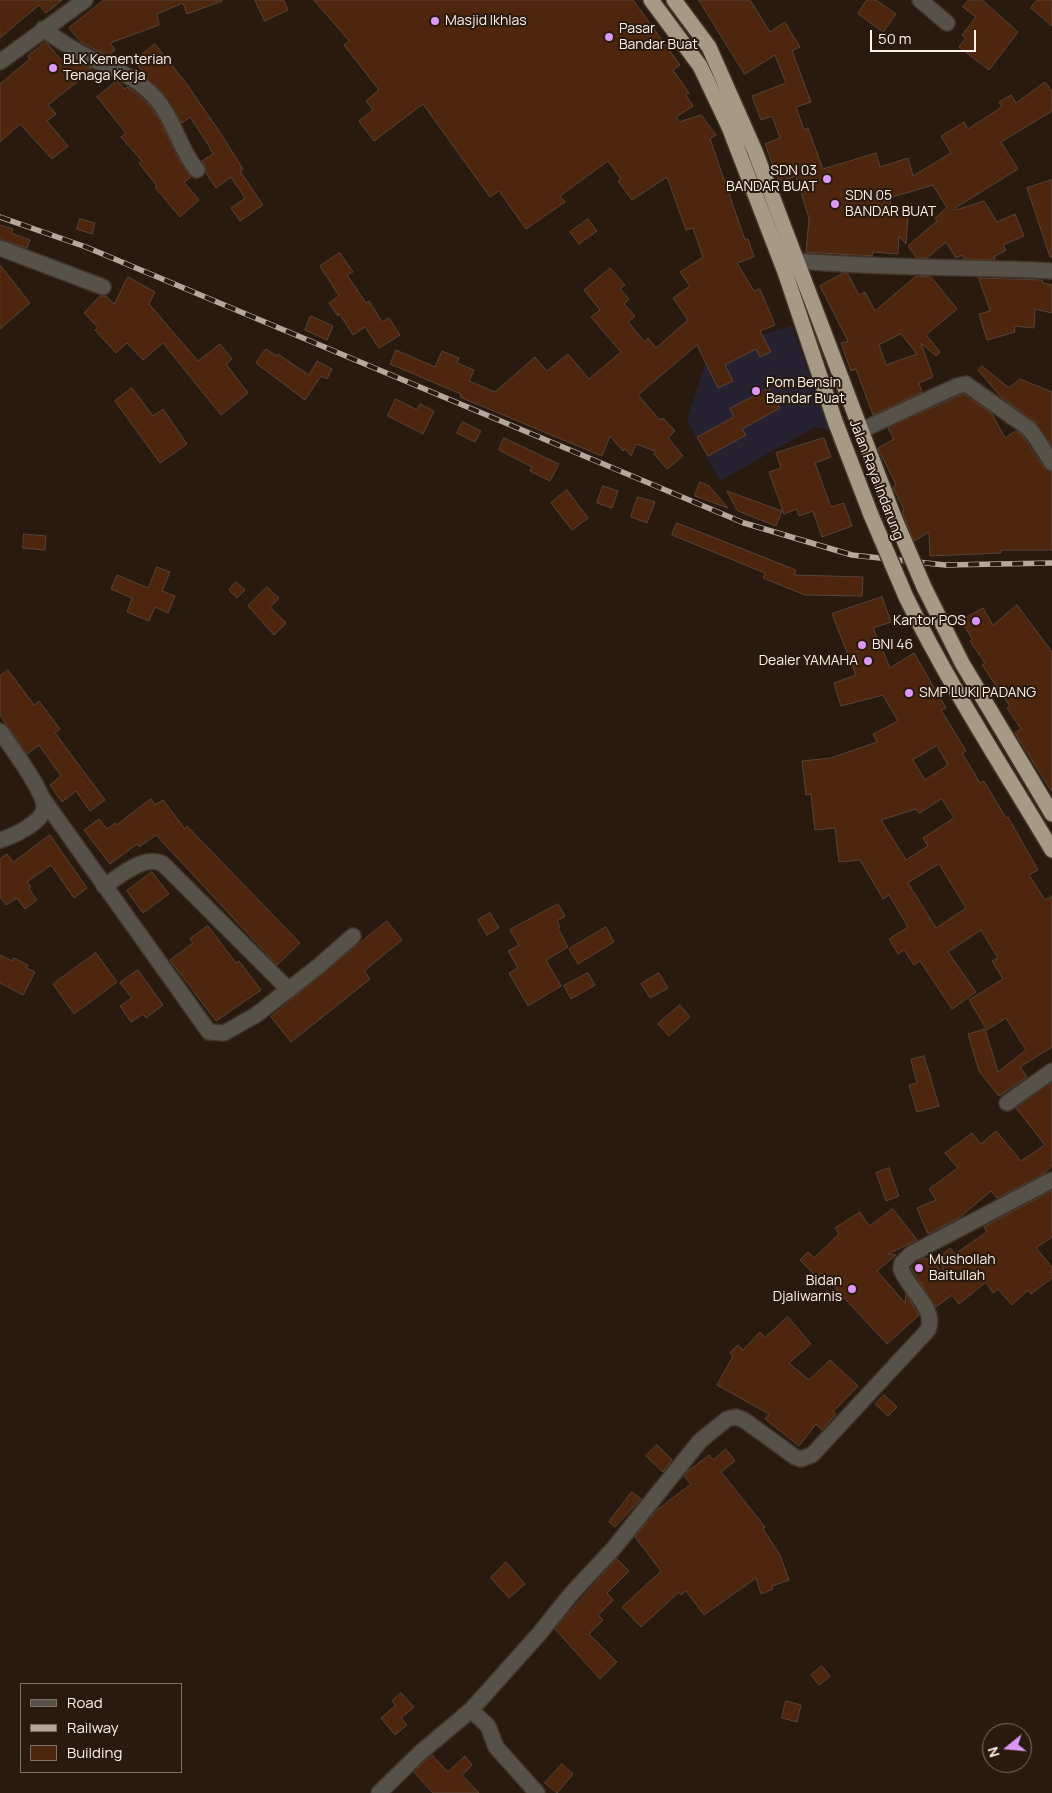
<!DOCTYPE html>
<html>
<head>
<meta charset="utf-8">
<style>
	body { margin:0 }
	#map { position:relative; width:1052px; height:1793px; overflow:hidden; background:#291a0f; font-family:Manrope,sans-serif }
	canvas { display:block }
	.legend { position:absolute; left:20px; top:1683px; width:162px; height:90px; box-sizing:border-box; background:#291a0f; border:1px solid #7d7066; margin:0; padding:6px 9px; list-style:none; font-size:15px; color:#fcf1e9 }
	.legend li { display:flex; align-items:center; gap:10px; height:25px }
	.legend b { width:25px; border:1px solid #7d7066 }
	.north { position:absolute; left:982px; top:1723px; width:50px; height:50px; box-sizing:border-box; background:#291a0f; border:1px solid #7d7066; border-radius:50%; rotate:253deg; font-size:14px; font-weight:700; line-height:20px; text-align:center; color:#fcf1e9 }
	.north::after { content:''; display:block; margin:auto; width:18px; height:22px; background:#db99f5; clip-path:polygon(50% 0,100% 100%,50% 72%,0 100%) }
	.scale { position:absolute; left:870px; top:30px; width:106px; height:22px; box-sizing:border-box; border:2px solid #fcf1e9; border-top:0; padding-left:6px; font-size:15px; line-height:18px; white-space:nowrap; color:#fcf1e9; -webkit-text-stroke:4px #291a0f; paint-order:stroke }
</style>
</head>
<body>
<div id="map">
<canvas width="1052" height="1793"></canvas>
<ul class="legend">
<li><b style="height:6px;background:#56524a"></b>Road</li>
<li><b style="height:6px;background:#b3a79e"></b>Railway</li>
<li><b style="height:14px;background:#4e250d"></b>Building</li>
</ul>
<div class="north">N</div>
<div class="scale">50 m</div>
</div>
<script>
const c = document.querySelector('canvas').getContext('2d');
c.lineJoin = 'round';
function fill(path, color) { c.fillStyle = color; c.fill(path, 'evenodd'); }
function stroke(path, color, width, dash) { c.strokeStyle = color; c.lineWidth = width; c.lineCap = dash ? 'butt' : 'round'; c.setLineDash(dash || []); c.stroke(path); }
function drawText(font, color, halo, rows, align = 'center') {
  c.font = font + ' Manrope,sans-serif'; c.lineWidth = 4; c.setLineDash([]); c.textBaseline = 'middle'; c.strokeStyle = halo; c.fillStyle = color; for (const [text, x, y, turn = 0] of rows) {
    c.save(); c.translate(x, y); c.rotate((+turn || 0) * Math.PI / 180); c.textAlign = isNaN(turn) ? turn : align; if (halo) c.strokeText(text, 0, 0); c.fillText(text, 0, 0); c.restore();
  }
}
const commercial = new Path2D(`
	M792 326 829 430 815 427 720 481 687 420 706 362 747 339Z`);
const building = new Path2D(`
	M0 0H62L46 13 39 5 0 38Z
	M104 0H222V1L187 14 183 3 157 14 159 25 110 43 115 50 108 56 81 42 69 28Z
	M255 0H284L288 10 265 21Z
	M314 0H633L680 65 673 70 689 93 686 95 693 106 676 117 679 122 701 115 716 135 710 139 745 240 748 239 754 257 737 263 754 291 760 289 775 325 760 331 771 352 760 357 756 349 725 365 733 381 718 388 697 345 638 395 660 420 663 418 675 431 668 438 683 456 667 469 654 454 655 451 636 444 631 456 625 449 623 451 610 436 602 456 460 397 461 394 390 364 396 350 435 367 442 351 459 358 457 363 474 370 469 381 495 392 535 357 547 371 568 354 589 379 621 352 591 317 600 310 584 290 610 268 625 285 620 289 629 299 624 304 635 316 628 322 645 342 648 338 656 348 688 320 673 298 690 286 680 272 703 257 693 228 686 230 667 177 632 200 618 181 621 179 608 161 560 196 565 202 526 229 499 191 490 197 423 104 374 141 359 121 373 110 366 101 379 90 344 45 349 41Z
	M699 0H750L770 32 785 22 800 47 792 51 811 102 796 107 804 130 808 128 823 169 876 153 880 167 908 158 913 176 951 153 941 136 964 122 968 129 1002 107 999 102 1011 95 1016 103 1045 82 1052 91V111L1001 142 1018 169 955 208 956 210 984 201 997 222 1015 214 1024 236 1003 245 1006 250 994 257 995 260 964 259 962 255 956 258 946 242 927 258H917L908 246 937 221 935 218 947 208 933 185 889 198 895 216 908 217 906 244 899 236 898 254 873 252 872 256 806 252 809 218 796 176 779 182 765 144 780 138 772 116 761 120 752 96 786 83 775 55 745 74Z
	M867 0H876L896 14 883 32 858 14Z
	M969 0H982L1018 32 989 70 959 47 966 38 962 35 976 17 963 7Z
	M1037 0H1052V26L1031 8Z
	M46 42 62 61 68 57 91 69V71L48 105 56 114 47 121 68 146 52 159 20 124 0 142V84L30 59 28 56Z
	M155 44 186 83 223 137 243 169 240 171 263 205 240 221 231 208 245 198 231 177 216 188 206 173V168L202 161 213 154 209 146 190 117 182 123 164 94 142 74 144 73 134 61Z
	M117 81 125 89 127 87 136 93 150 106 160 121 178 158 191 177 184 182 199 200 180 217 155 187 157 186 139 163 142 161 121 137 126 133 97 97Z
	M1052 180V257H1050L1027 188Z
	M80 219 95 223 92 234 77 229Z
	M588 219 597 231 579 244 570 232Z
	M0 225 13 229 11 233 30 240 27 248 0 239Z
	M340 253 353 272 347 275 366 303 369 301 382 322 389 318 400 335 379 348 365 327 353 335 339 313 338 316 329 303 339 296 320 266Z
	M0 265 30 303 0 329Z
	M844 273 848 274 859 295 865 292 875 311 916 276 931 277 957 309 926 335 940 352 936 356 921 343 933 377 919 383 922 392 873 415 856 369 851 371 841 343 848 341 820 286ZM901 334 917 354 886 365 879 345Z
	M128 277 155 292 149 304 198 361 220 344 232 359 226 364 248 393 221 415 163 343 143 360 127 343 116 353 95 330 98 327 84 313 100 296H106L114 304Z
	M979 278 1042 280 1043 283 1052 285V313L1035 309 1034 328 1014 326 1015 332 987 340 979 314 990 311Z
	M311 316 333 326 327 340 305 330Z
	M266 349 277 356 278 354 309 375 317 361 332 369 327 379 321 376 305 400 256 363Z
	M982 366 1009 388 1020 379 1052 392V446L1035 422 1001 397 978 370Z
	M132 388 153 416 163 409 187 444 160 463 115 401Z
	M769 388 780 408 742 429 746 435 708 456 697 437 734 417 730 409Z
	M964 394 992 414 1005 438 1016 431 1022 435 1044 468 1052 472V550H1001V553L930 556 929 532 914 541 902 512 904 510 893 487 896 485 878 448 894 439 888 428Z
	M396 399 417 410 420 404 434 411 423 434 388 416Z
	M463 422 481 431 475 442 457 433Z
	M504 438 559 464 550 481 530 471 532 467 499 450Z
	M824 438 831 457 815 463 831 507 844 503 852 526 822 537 813 511 799 516 797 509 784 514 769 472 781 468 776 453Z
	M700 482 709 486 728 508 695 496Z
	M603 486 618 491 612 508 597 503Z
	M567 490 588 518 572 530 551 503Z
	M727 491 782 511 776 526 738 511Z
	M638 497 655 502 647 523 631 517Z
	M677 523 796 570 794 575 863 577 862 596 805 595 763 578 765 573 672 535Z
	M24 534 46 536 45 550 23 548Z
	M157 567 170 572 162 591 175 596 168 613 155 607 149 621 127 612 132 598 111 589 117 575 148 588Z
	M236 582 245 590 237 598 229 590Z
	M267 587 279 598 270 607 286 623 274 635 248 606Z
	M882 597 891 622 873 628 890 668 914 653 946 708 941 710 966 751 962 753 980 783 984 781 1006 818 1008 817 1038 870 1029 875 1045 900 1052 896V1047L1020 1067 1027 1077 999 1096 979 1071 968 1034 985 1029 998 1072 1026 1050 1006 1018 987 1030 969 1000 1003 979 992 961 998 958 981 930 948 952 976 992 952 1009 920 961 914 965 904 950 898 954 889 939 908 927 889 895 883 899 860 860 839 862 835 828 815 830 811 794 806 795 802 761 831 758 877 742 873 734 898 721 883 695 841 706 834 683 856 675 832 614ZM937 746 948 765 925 780 913 760ZM942 799 954 818 923 838 928 846 906 860 881 820 916 809 919 813ZM939 864 966 908 936 928 908 883Z
	M1017 605 1052 652V792L1015 733 1021 729 1007 708 1010 706 982 665 985 663 970 641 972 639 961 620 983 608 993 625Z
	M8 670 34 705 39 701 60 729 55 733 105 800 90 811 76 791 62 802 50 785 61 776 39 745 27 754 0 715V676Z
	M151 799 155 805 163 800 185 829 187 826 300 943 277 965 156 835 139 847 137 844 110 864 84 830 99 819 107 829 115 823 116 825Z
	M50 835 87 888 74 898 51 865 27 882 31 887 29 889 37 900 25 909 17 898 6 905 0 897V859L7 854 13 862Z
	M152 872 169 894 143 913 127 891Z
	M558 904 565 916 557 921 560 927 558 928 568 947 546 960 561 986 528 1006 509 973 518 968 508 951 519 945 510 930Z
	M490 913 499 928 487 935 478 920Z
	M387 921 402 940 364 971 370 979 291 1042 271 1017Z
	M208 926 236 963 239 961 261 990 216 1021 170 960 193 943 190 939Z
	M606 927 614 942 578 964 569 949Z
	M96 953 117 982 74 1014 53 984Z
	M0 955 12 961 14 958 28 965 26 968 35 972 23 995 0 983Z
	M138 970 163 1005 146 1018 143 1014 131 1022 120 1006 132 998 120 983Z
	M588 973 595 985 571 999 564 986Z
	M659 973 668 988 650 998 641 984Z
	M680 1005 690 1017 669 1036 658 1024Z
	M924 1056 939 1106 917 1112 909 1085 917 1083 911 1060Z
	M1052 1082V1166L1042 1175 997 1198 991 1191 959 1218 928 1234 917 1208 936 1200 929 1189 958 1168 945 1153 972 1133 981 1144 996 1131 1021 1161 1045 1145 1016 1108Z
	M889 1168 899 1196 886 1201 876 1173Z
	M1052 1191V1237L1036 1248 1052 1267V1278L1031 1294 1028 1290 1012 1305 998 1289 993 1293 986 1282 959 1304 952 1295 936 1307 911 1268 923 1258 932 1260 942 1272 944 1271 939 1258 950 1248 955 1254 987 1232 984 1227 993 1222Z
	M893 1209 917 1240 888 1254 896 1255 877 1271 905 1303 906 1294 919 1315 887 1344 821 1273 817 1277 800 1260 808 1252 814 1258 839 1234 835 1228 860 1212 869 1226Z
	M788 1317 811 1344 789 1363 809 1380 830 1360 858 1386 833 1412 836 1414 822 1430 816 1424 799 1446 765 1419 769 1414 717 1385 733 1356 730 1353 738 1345 743 1350 760 1332 765 1337Z
	M884 1395 897 1407 888 1416 875 1404Z
	M657 1445 672 1460 663 1472 646 1456Z
	M726 1449 735 1461 721 1472 765 1527 763 1529 780 1555 789 1580 772 1586 773 1589 761 1594 756 1578 704 1615 686 1591 681 1595 679 1592 641 1627 622 1607 661 1571 635 1537 657 1510 691 1484 684 1476 687 1472 709 1455 713 1460Z
	M632 1492 641 1499 615 1527 609 1522Z
	M617 1559 629 1571 607 1593 613 1600 598 1615 603 1620 589 1634 617 1662 600 1679 555 1629Z
	M506 1562 525 1584 509 1598 491 1578Z
	M822 1666 830 1676 819 1685 811 1675Z
	M401 1693 414 1707 401 1718 407 1725 395 1735 381 1718 396 1705 392 1701Z
	M786 1701 801 1705 797 1722 782 1718Z
	M432 1755 448 1772 465 1756 472 1765 462 1775 479 1793H433L414 1772Z
	M562 1764 573 1774 557 1793 545 1783Z`);
const minor = new Path2D(`
	M920 0 947 23
	M43 29C57 39 71 48 86 56 111 68 138 77 157 100 175 121 179 149 197 170
	M0 62 85 0
	M0 248 103 287
	M797 261C882 268 967 267 1052 271
	M862 430 957 386 966 384 1028 428 1034 435 1052 463
	M0 731C10 746 44 790 44 807 44 822 12 837 0 840
	M43 799 209 1032 224 1033 256 1015 320 965 353 936
	M104 886C121 876 144 854 163 864L289 990
	M1007 1103 1052 1071
	M471 1710 488 1726 496 1747 537 1793
	M379 1793 420 1753 471 1710 539 1634 572 1593 614 1548 700 1441 727 1419 736 1417 744 1420 795 1457 801 1459 812 1455 928 1330C937 1308 907 1288 901 1269L902 1263 911 1254 1052 1180`);
const highway = new Path2D(`
	M651 0 700 66 729 127 785 272 835 421 871 515
	M674 0 709 47 755 151 894 517
	M924 587 962 663 1052 814
	M906 597C949 685 1002 766 1052 850`);
const rail = new Path2D(`
	M0 217 86 247 744 523 852 555 945 565 1052 563`);
const highwayBridge = new Path2D(`
	M871 515 906 597
	M894 517 924 587`);
const markers = [
	[435,21,5,"#db99f5"],
	[609,37,5,"#db99f5"],
	[53,68,5,"#db99f5"],
	[827,179,5,"#db99f5"],
	[835,204,5,"#db99f5"],
	[756,391,5,"#db99f5"],
	[976,621,5,"#db99f5"],
	[862,645,5,"#db99f5"],
	[868,661,5,"#db99f5"],
	[909,693,5,"#db99f5"],
	[919,1268,5,"#db99f5"],
	[852,1289,5,"#db99f5"]
];
const poiNames = [
	["Masjid Ikhlas",445,21],
	["Pasar",619,29],
	["Bandar Buat",619,45],
	["BLK Kementerian",63,60],
	["Tenaga Kerja",63,76],
	["SDN 03",817,171,"right"],
	["BANDAR BUAT",817,187,"right"],
	["SDN 05",845,196],
	["BANDAR BUAT",845,212],
	["Pom Bensin",766,383],
	["Bandar Buat",766,399],
	["Kantor POS",966,621,"right"],
	["BNI 46",872,645],
	["Dealer YAMAHA",858,661,"right"],
	["SMP LUKI PADANG",919,693],
	["Mushollah",929,1260],
	["Baitullah",929,1276],
	["Bidan",842,1281,"right"],
	["Djaliwarnis",842,1297,"right"]
];
const streetNames = [
	["Jalan Raya Indarung",876,480,69]
];
fill(commercial, '#262232');
fill(building, '#4e250d');
stroke(building, '#57443a', 1);
stroke(minor, '#423429', 18);
stroke(highway, '#423429', 18);
stroke(minor, '#56524a', 15);
stroke(highway, '#a59a86', 15);
stroke(rail, '#b3a79e', 5.5);
stroke(rail, '#291a0f', 4, [11]);
stroke(highwayBridge, '#423429', 18, []);
stroke(highwayBridge, '#a59a86', 15);
for (const [x, y, r, color] of markers) { const dot = new Path2D(); dot.arc(x, y, r, 0, 2 * Math.PI); c.fillStyle = color; c.fill(dot); stroke(dot, '#291a0f', 2); }
drawText('14px', '#fcf1e9', '#291a0f', poiNames, 'left');
drawText('14px', '#fcf1e9', '#291a0f', streetNames);
</script>
</body>
</html>
